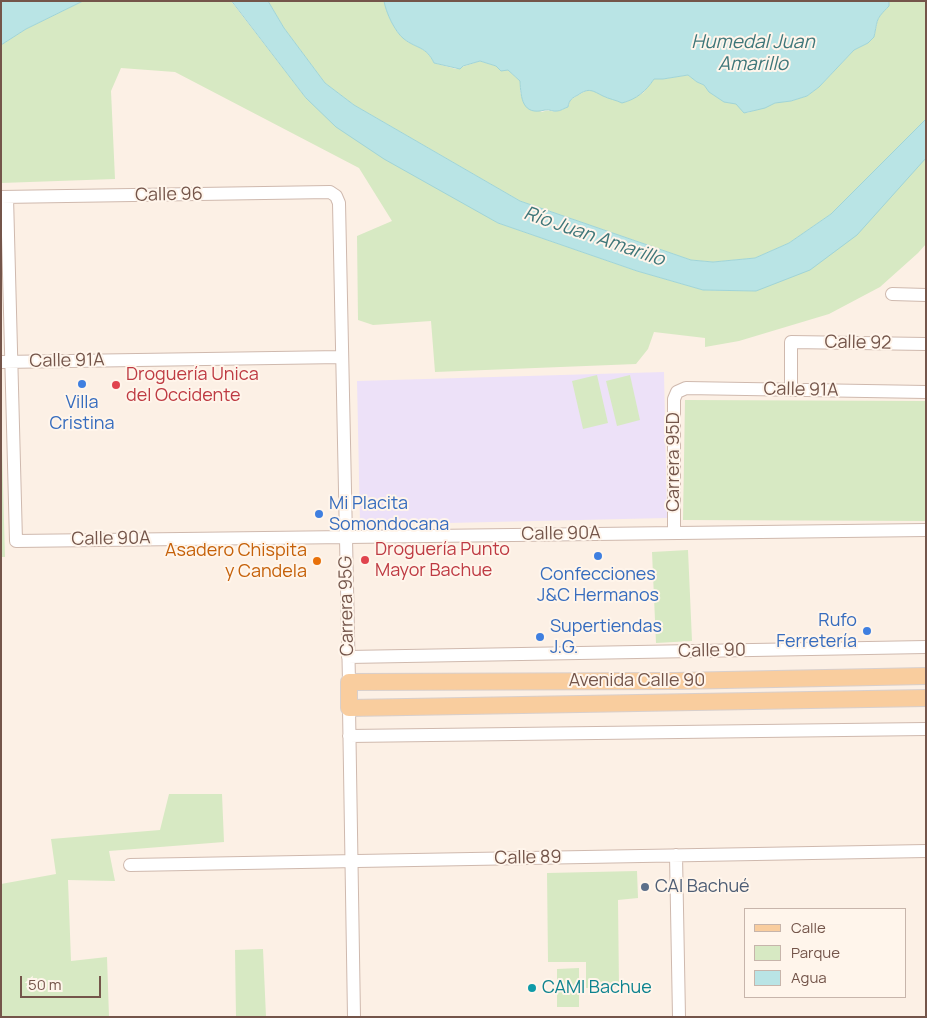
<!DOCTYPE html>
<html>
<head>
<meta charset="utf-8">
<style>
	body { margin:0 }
	#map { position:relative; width:927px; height:1018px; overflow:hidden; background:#fcf0e5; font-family:Manrope,sans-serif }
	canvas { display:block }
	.frame { position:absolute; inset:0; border:2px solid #74554a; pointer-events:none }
	.legend { position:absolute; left:744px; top:908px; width:162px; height:90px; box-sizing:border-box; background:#fff5eb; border:1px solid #c7b5ab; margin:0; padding:6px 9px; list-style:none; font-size:15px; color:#74554a }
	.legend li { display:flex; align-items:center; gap:10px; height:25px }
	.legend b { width:25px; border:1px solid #c7b5ab }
	.scale { position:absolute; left:20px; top:976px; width:81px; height:22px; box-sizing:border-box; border:2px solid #74554a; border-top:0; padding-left:6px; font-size:15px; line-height:18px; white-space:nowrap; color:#74554a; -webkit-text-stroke:4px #fff5eb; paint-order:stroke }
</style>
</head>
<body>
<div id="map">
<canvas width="927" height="1018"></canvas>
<div class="frame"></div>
<ul class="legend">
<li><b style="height:6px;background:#f9cd9e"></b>Calle</li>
<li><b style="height:14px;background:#d7e9c3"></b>Parque</li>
<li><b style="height:14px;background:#b9e4e5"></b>Agua</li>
</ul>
<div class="scale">50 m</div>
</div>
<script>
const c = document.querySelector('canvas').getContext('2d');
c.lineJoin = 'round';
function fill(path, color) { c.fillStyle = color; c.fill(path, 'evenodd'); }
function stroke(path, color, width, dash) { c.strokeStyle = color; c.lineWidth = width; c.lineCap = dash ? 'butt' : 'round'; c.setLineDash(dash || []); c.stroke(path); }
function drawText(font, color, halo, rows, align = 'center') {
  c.font = font + ' Manrope,sans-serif'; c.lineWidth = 4; c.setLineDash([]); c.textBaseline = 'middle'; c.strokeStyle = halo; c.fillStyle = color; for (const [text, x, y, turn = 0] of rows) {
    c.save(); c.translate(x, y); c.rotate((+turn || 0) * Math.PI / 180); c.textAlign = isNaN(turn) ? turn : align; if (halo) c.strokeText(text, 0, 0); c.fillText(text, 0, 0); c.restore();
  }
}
const education = new Path2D(`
	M664 372 667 518 360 525 357 381Z`);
const green = new Path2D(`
	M83 1H231L306 98 498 223 637 271 703 290 756 291 909 175 926 158V244L918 253 880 287 829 314 739 341 705 347V338L654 332 648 349 636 364 435 372 431 321 373 325 358 320 357 236 392 221 359 168 175 72 121 68 111 91 115 179 1 183V45L26 29Z
	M268 1H384C387 14 394 31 404 39 417 49 426 46 434 63L456 69 480 61 496 66 499 69 508 70 520 81V92L524 103 542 112C548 109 551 112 557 111 561 111 564 108 568 107L570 100 587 90H595L605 97 626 102 643 93 654 79H663L688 75 697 82 704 85 712 94 727 103H736L747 113 778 102 791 101 807 96 819 87 854 50 868 43 874 37C879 19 874 20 889 6L888 2 926 1V119L831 214 789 243 755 258 713 262 691 260 520 201 354 105 325 83 284 28Z
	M597 375 608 423 583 429 572 381Z
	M630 375 640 420 617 426 606 381Z
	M685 400 926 401V521L683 520Z
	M1 413 5 557H1Z
	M688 550 692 641 656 643 652 552Z
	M169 794H222L224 842 109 851 115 881 68 880 71 961 107 957 109 1017H1V884L56 874 51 839 160 830Z
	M637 871 638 898 618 900 619 987 586 988V962H548L547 873Z
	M263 949 266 1017H236L235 950Z
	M579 968V1007H557V969Z`);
const water = new Path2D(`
	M1 1H83L26 29 1 45Z
	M232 1H268L284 28 325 83 354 105 520 201 691 260 713 262 755 258 789 243 831 214 926 119V158L857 235 810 270 756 291 703 290 637 271 498 223 384 159 336 127 306 98Z
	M384 1H889V6C875 20 878 19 874 37L868 43 854 50 819 87 807 96 791 101 775 103 765 108 744 113 736 104 724 102 709 92 704 85 697 82 688 75 663 79H654C646 91 637 99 622 103 616 100 609 99 603 96 593 91 589 87 578 95 572 98 569 100 568 107 564 108 561 111 557 111 553 112 550 109 545 110 522 116 521 98 520 81L508 70 501 71 496 66 480 61 463 66 460 69 434 63C426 46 417 49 404 39 395 32 386 13 384 1Z`);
const minor = new Path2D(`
	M1 197 330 192 336 196 339 203 349 682
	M7 197 16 541 926 530
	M892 294 926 295
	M1 362 342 357
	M791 390V342L926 344
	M674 533V399L677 392 686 388 926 392
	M348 657 926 647
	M349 708 354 1017
	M349 736 926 729
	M676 855 679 1017
	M130 865 926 851`);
const major = new Path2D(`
	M926 676 675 681 349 682V708L926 698`);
const markers = [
	[82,384,5,"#3f7fe0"],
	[116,385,5,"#e0444e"],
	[319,514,5,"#3f7fe0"],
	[598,556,5,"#3f7fe0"],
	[365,560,5,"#e0444e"],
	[317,561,5,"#e8710a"],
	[867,631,5,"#3f7fe0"],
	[540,637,5,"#3f7fe0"],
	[645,887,5,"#5c6f8a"],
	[532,988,5,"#0f9aa8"]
];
const streetNames = [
	["Calle 96",169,195,-1],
	["Calle 92",858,343,1],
	["Calle 91A",67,361,-1],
	["Calle 91A",801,390,1],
	["Carrera 95D",674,462,-90],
	["Calle 90A",561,534,-1],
	["Calle 90A",111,539,-1],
	["Carrera 95G",347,606,-91],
	["Calle 90",712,651,-1],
	["Avenida Calle 90",637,681],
	["Calle 89",528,858,-1]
];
const healthNames = [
	["Droguería Unica",126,375],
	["del Occidente",126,396],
	["Droguería Punto",375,550],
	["Mayor Bachue",375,571]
];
const shopNames = [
	["Villa",82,403],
	["Cristina",82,424],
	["Mi Placita",329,504,"left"],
	["Somondocana",329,525,"left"],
	["Confecciones",598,575],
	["J&C Hermanos",598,596],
	["Rufo",857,621,"right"],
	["Ferretería",857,642,"right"],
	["Supertiendas",550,627,"left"],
	["J.G.",550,648,"left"]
];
const foodNames = [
	["Asadero Chispita",307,551],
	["y Candela",307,572]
];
const serviceNames = [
	["CAI Bachué",655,887]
];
const cultureNames = [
	["CAMI Bachue",542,988]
];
const waterNames = [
	["Humedal Juan",753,43],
	["Amarillo",753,65],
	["Río Juan Amarillo",594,237,19]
];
fill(education, '#ede1f8');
fill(green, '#d7e9c3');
fill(water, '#b9e4e5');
stroke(water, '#a0d4d7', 1);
stroke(minor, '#cfb9ae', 14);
stroke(major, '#d8cfcc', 18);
stroke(minor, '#fff', 12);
stroke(major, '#f9cd9e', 16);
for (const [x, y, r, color] of markers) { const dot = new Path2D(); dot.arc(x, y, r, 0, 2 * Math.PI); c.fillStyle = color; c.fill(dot); stroke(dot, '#fff5eb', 2); }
drawText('18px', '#74554a', '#fff5eb', streetNames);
drawText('18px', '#be3a42', '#fff5eb', healthNames, 'left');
drawText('18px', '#366cbe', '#fff5eb', shopNames);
drawText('18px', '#c56008', '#fff5eb', foodNames, 'right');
drawText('18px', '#4e5e75', '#fff5eb', serviceNames, 'left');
drawText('18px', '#0d838f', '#fff5eb', cultureNames, 'left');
drawText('italic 19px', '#3e7679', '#fff5eb', waterNames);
</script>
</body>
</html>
